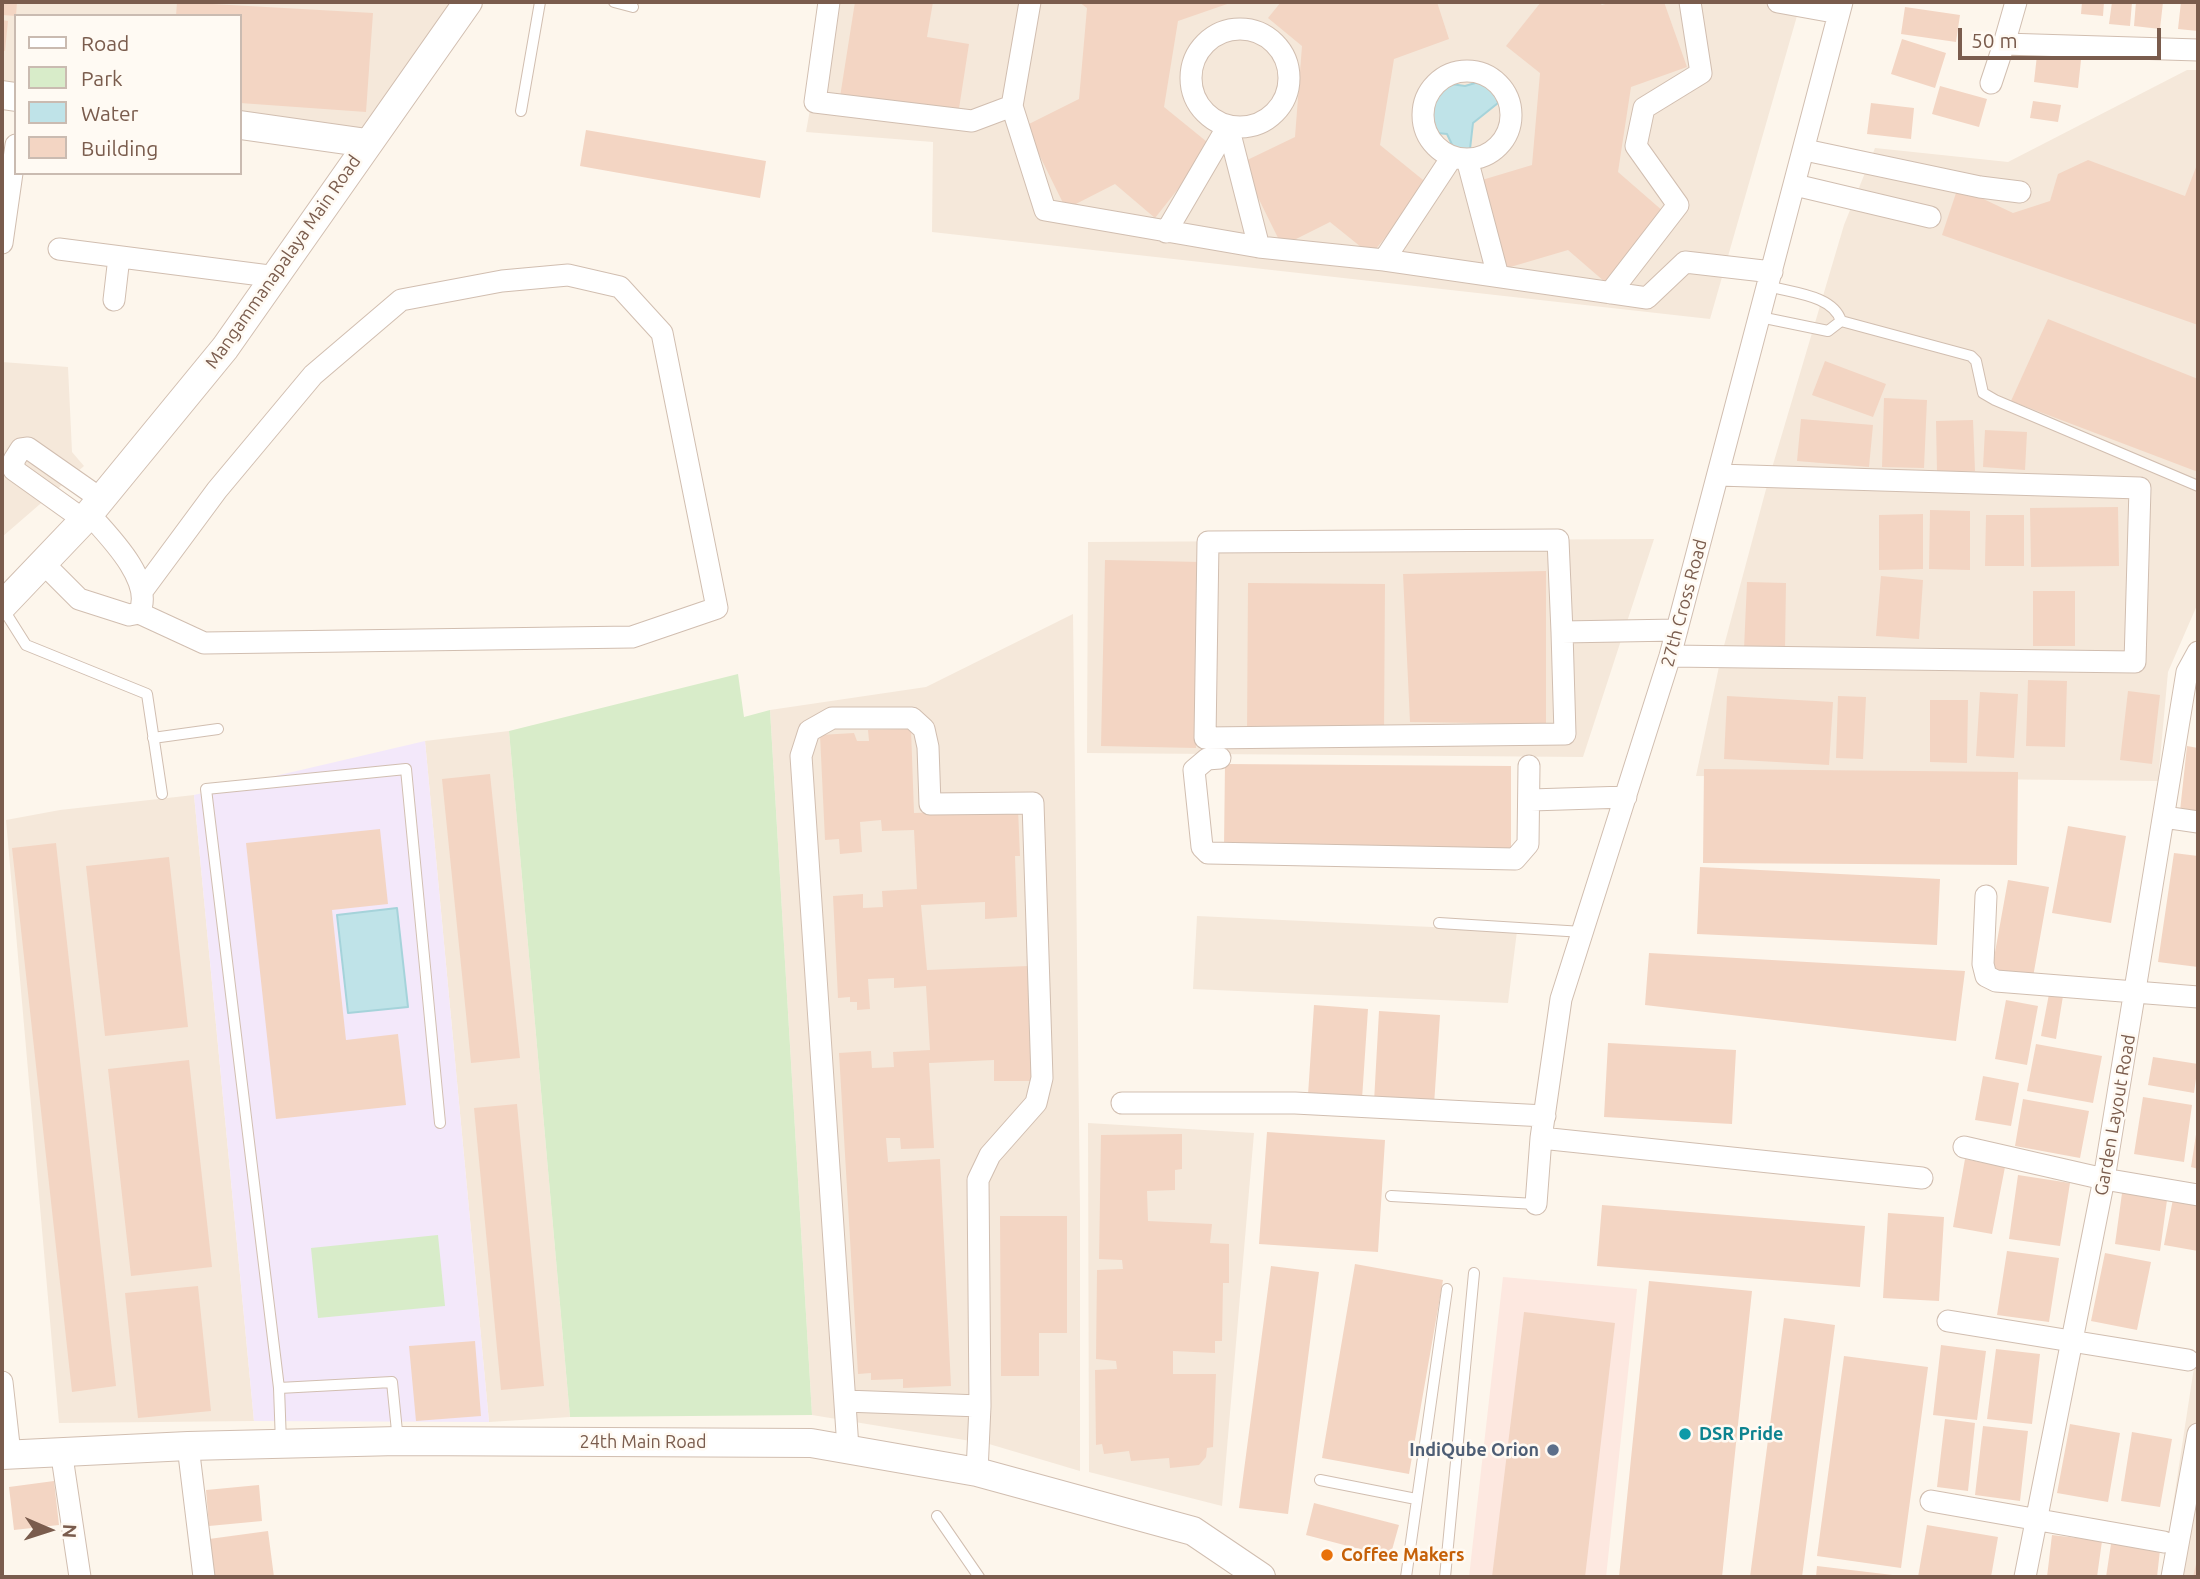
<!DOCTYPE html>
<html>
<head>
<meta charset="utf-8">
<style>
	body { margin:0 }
	#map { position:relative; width:2200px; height:1579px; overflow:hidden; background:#fdf6ec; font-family:Ubuntu,sans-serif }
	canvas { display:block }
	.frame { position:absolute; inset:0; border:4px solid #7a5c4d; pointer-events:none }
	.legend { position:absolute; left:14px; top:14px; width:228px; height:161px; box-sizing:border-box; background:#fffaf3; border:2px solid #cabbb1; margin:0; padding:9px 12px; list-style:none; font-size:21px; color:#7a5c4d }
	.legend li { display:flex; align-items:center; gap:14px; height:35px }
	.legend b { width:35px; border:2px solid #cabbb1 }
	.north { position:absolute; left:14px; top:1495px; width:70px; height:70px; -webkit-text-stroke:5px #fffaf3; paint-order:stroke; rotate:93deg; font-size:19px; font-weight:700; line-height:28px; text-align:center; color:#7a5c4d }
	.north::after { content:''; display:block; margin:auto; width:24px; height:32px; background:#7a5c4d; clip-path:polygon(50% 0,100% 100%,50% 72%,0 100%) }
	.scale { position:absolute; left:1958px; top:28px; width:203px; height:32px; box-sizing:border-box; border:4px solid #7a5c4d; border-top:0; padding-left:9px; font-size:21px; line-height:24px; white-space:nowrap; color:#7a5c4d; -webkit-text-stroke:5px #fffaf3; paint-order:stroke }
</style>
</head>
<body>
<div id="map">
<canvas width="2200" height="1579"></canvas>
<div class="frame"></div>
<ul class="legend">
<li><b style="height:9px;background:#fff"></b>Road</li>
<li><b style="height:19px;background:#d8ecc9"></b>Park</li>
<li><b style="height:19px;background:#bfe3e8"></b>Water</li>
<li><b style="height:19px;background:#f3d5c3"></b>Building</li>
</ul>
<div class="north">N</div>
<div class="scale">50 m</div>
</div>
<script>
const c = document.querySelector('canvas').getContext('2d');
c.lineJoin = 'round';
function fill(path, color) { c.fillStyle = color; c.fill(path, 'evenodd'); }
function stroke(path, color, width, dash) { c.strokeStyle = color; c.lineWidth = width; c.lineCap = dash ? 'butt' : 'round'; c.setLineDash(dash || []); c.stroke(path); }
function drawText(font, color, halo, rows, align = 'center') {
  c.font = font + ' Ubuntu,sans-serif'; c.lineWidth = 5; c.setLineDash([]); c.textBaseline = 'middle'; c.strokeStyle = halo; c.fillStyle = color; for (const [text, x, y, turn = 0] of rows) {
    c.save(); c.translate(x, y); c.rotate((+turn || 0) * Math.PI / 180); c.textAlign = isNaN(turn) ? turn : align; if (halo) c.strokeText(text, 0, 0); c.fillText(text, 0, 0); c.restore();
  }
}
const residential = new Path2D(`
	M2 2H469L367 143 240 123V16H16V87L2 85Z
	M829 2H1801L1710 319 932 232 933 142 806 132Z
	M2187 70H2198V603L2168 672 2158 781 1696 776 1721 657 1769 478 1844 225 1875 148 2008 162Z
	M2 362 68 367 72 452 84 466 2 537Z
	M1654 539 1583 757 1087 753 1088 542Z
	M1073 614 1080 1209V1471L989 1444 812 1415 770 710 926 687Z
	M509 731 570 1417 489 1422 425 741Z
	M194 795 254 1421 59 1423 6 820 60 810Z
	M1197 916 1517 931 1508 1003 1193 989Z
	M1088 1123 1254 1133 1222 1506 1089 1472Z
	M2198 1341V1577H2162Z`);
const commercial = new Path2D(`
	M1503 1277 1637 1289 1606 1577H1469Z`);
const education = new Path2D(`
	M425 741 489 1422 254 1421 194 795Z`);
const green = new Path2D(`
	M738 674 744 717 770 710 812 1415 570 1417 509 731Z
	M438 1235 445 1306 318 1318 311 1248Z`);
const water = new Path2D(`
	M1482 81 1494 88 1498 103 1473 123 1470 149 1456 153 1447 134 1428 132 1423 125 1430 93 1437 82 1465 86Z
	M397 908 408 1007 348 1013 337 915Z`);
const building = new Path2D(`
	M2 2H17L16 16 2 15Z
	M177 2 373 13 366 112 240 103V16H176Z
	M855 2H933L927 37 969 44 958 115 840 97Z
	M1079 2H1233L1178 21 1164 107 1212 146 1155 218 1115 184 1066 209 1025 126 1079 99 1087 8Z
	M1281 2H1437L1449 39 1394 59 1380 145 1428 184 1371 255 1330 222 1282 246 1241 163 1295 137 1302 46 1268 18Z
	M1541 2H1598L1602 5 1612 2H1664L1687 67 1631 87 1618 172 1664 212 1605 282 1568 250 1507 268 1482 180 1532 165 1540 73 1506 46Z
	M2082 2H2104L2103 16 2081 14Z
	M2112 2H2132L2130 26 2109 24Z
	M2136 2H2163L2160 29 2134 26Z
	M2181 2H2198V31L2178 29Z
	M1905 7 1960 15 1956 42 1901 34Z
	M2 20 8 21 5 51 2 50Z
	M1902 39 1946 53 1935 88 1891 74Z
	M2037 55 2081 60 2078 88 2034 82Z
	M1940 86 1987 99 1979 127 1932 114Z
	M2033 101 2061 105 2058 122 2030 118Z
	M1871 103 1914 108 1911 139 1867 134Z
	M586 130 766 161 760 198 580 166Z
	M2088 160 2185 196 2198 162V325L1942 235 1958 187 2013 213 2050 201 2058 174Z
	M2048 319 2198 379V472L2011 401Z
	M1825 361 1886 384 1873 417 1812 395Z
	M1884 398 1927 400 1924 468 1882 467Z
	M1801 419 1873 425 1869 467 1797 461Z
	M1973 420 1975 471 1937 472 1936 421Z
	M1985 430 2027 432 2025 470 1983 467Z
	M2118 507 2119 566 2031 567 2030 508Z
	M1930 510 1970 511V570L1929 569Z
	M1923 514V569L1879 570V515Z
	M1986 515H2024V566H1985Z
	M1105 560 1201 562 1196 748 1101 746Z
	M1546 571V724L1410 722 1403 574Z
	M1881 576 1923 580 1919 639 1876 636Z
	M1747 582 1786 583 1785 651 1744 649Z
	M1248 583 1385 584 1384 734H1247Z
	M2033 591H2075V646H2033Z
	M2028 680 2067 681 2065 747 2026 746Z
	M2128 691 2160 695 2152 764 2120 760Z
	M1980 692 2018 694 2014 758 1976 756Z
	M1727 696 1833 702 1829 765 1724 759Z
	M1838 696 1866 697 1863 759 1836 758Z
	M1930 700H1968L1967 763 1930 762Z
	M911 729 914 813 1018 809 1020 856H1015L1017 917 985 919V902L921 905 927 970 1028 966 1032 1081H994V1060L929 1063 934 1148 901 1149 900 1138H886L888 1162 940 1159 951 1386 903 1388V1379L871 1380V1373L858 1374 839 1053 871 1051 872 1068 894 1067 893 1052 930 1050 926 986 894 988V978L868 979 870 1009 857 1010V1002H850V997L838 998 833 896 863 894V908L883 907 882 891 917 889 914 830 882 831 881 820 860 822 862 852 840 854 839 839 825 840 820 735 854 733 857 741H869L868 730Z
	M2187 746 2198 748V813L2180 811Z
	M1225 764 1511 766V849L1224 847Z
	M1704 769 2018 772 2017 865 1703 863Z
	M490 774 520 1058 471 1063 442 779Z
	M2068 826 2126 836 2111 923 2052 913Z
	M380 829 388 904 332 910 346 1040 398 1034 406 1105 276 1119 246 843Z
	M56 843 116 1386 72 1392 12 848Z
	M2174 853 2198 856V967L2158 962Z
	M169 857 188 1027 105 1036 86 866Z
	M1700 867 1940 879 1937 945 1697 934Z
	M2008 880 2049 887 2033 977 1992 969Z
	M1649 953 1965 971 1956 1041 1645 1005Z
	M2049 994 2063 996 2056 1039 2041 1036Z
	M2006 1000 2038 1006 2027 1065 1995 1059Z
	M1314 1005 1368 1009 1362 1099 1308 1095Z
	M1379 1011 1440 1015 1434 1105 1374 1102Z
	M1608 1043 1736 1050 1732 1124 1604 1117Z
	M2036 1044 2102 1056 2093 1103 2027 1091Z
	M2153 1057 2198 1064 2194 1093 2148 1085Z
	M189 1060 212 1267 131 1276 108 1069Z
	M1983 1076 2019 1083 2011 1126 1975 1120Z
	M2143 1097 2192 1105 2184 1162 2134 1154Z
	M2023 1099 2089 1111 2080 1158 2015 1146Z
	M517 1104 544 1386 501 1390 474 1108Z
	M2197 1128H2198V1169L2191 1167Z
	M1267 1132 1385 1140 1378 1252 1259 1244Z
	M1182 1134V1169L1175 1170V1190L1147 1191 1148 1221 1212 1224 1210 1243 1229 1244V1283H1223L1222 1341H1215V1353L1173 1351V1374H1216L1213 1447 1207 1448 1206 1457 1199 1465 1170 1468 1169 1458 1131 1461 1129 1451 1104 1454 1102 1444 1096 1445 1095 1370 1117 1369 1116 1361 1096 1359 1097 1270 1123 1269 1122 1260 1099 1259 1101 1135Z
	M1965 1159 2005 1167 1992 1234 1953 1227Z
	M2018 1175 2070 1183 2060 1246 2009 1239Z
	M2123 1186 2168 1193 2160 1251 2115 1244Z
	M2174 1194 2198 1199V1251L2164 1245Z
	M1602 1205 1865 1226 1860 1287 1597 1266Z
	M1888 1213 1944 1217 1939 1301 1883 1298Z
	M1000 1216H1067V1333H1039V1376H1001Z
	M2007 1251 2059 1258 2049 1322 1997 1315Z
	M2105 1253 2151 1262 2137 1330 2091 1321Z
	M1355 1264 1443 1280 1409 1474 1322 1458Z
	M1271 1266 1319 1272 1288 1514 1239 1508Z
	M1649 1281 1752 1291 1722 1577H1619Z
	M198 1286 211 1411 138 1418 125 1293Z
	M1524 1312 1615 1323 1585 1577H1492Z
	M1784 1318 1835 1325 1802 1577H1750Z
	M475 1341 481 1416 416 1421 409 1346Z
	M1941 1345 1986 1351 1977 1420 1933 1415Z
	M1996 1349 2040 1354 2032 1424 1987 1419Z
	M1844 1356 1928 1367 1901 1568 1817 1556Z
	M1945 1419 1975 1423 1968 1491 1937 1487Z
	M2070 1424 2120 1433 2108 1502 2057 1493Z
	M1983 1426 2028 1431 2020 1501 1975 1495Z
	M2132 1432 2172 1439 2160 1507 2121 1501Z
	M54 1481 59 1525 14 1530 9 1487Z
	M259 1485 262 1521 209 1526 206 1490Z
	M1314 1503 1399 1525 1390 1557 1306 1535Z
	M1927 1525 1998 1537 1991 1577H1918Z
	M268 1531 274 1577H214L209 1539Z
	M2052 1535 2102 1541 2097 1577H2047Z
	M2111 1544 2160 1550 2157 1577H2106Z
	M2197 1560 2198 1577H2193Z
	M1817 1566 1901 1576V1577H1816Z`);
const service = new Path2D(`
	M614 2 633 7
	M521 111 540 2
	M1768 286C1792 293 1833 295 1841 321
	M1760 317 1828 331 1841 321
	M1841 321 1971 356 1976 361 1983 393 1995 400 2198 486
	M2 607 26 645 147 694 162 794
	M153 738 218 729
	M1439 923 1583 932
	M1391 1196 1536 1204
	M279 1388 392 1382 398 1441
	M281 1443 279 1388 206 789 406 769 440 1123
	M1320 1480 1416 1499
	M937 1516 979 1577
	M1406 1577 1447 1289
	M1445 1577 1474 1273`);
const minor = new Path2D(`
	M829 2 815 102 972 121 1012 106
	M1030 2 1012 106 1045 210 1259 247 1384 260 1647 298 1685 262 1772 272
	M1778 2 1839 13
	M2016 2 2004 44 2198 50
	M1191 78a49 49 0 1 1 98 0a49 49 0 1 1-98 0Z
	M1423 115a44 44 0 1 1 88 0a44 44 0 1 1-88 0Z
	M1991 83 2004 44
	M1228 126 1259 247
	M1805 150 1980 187 2020 192
	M1467 159 1498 276
	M1795 185 1930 217
	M1166 232 1228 126
	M2 243 16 145
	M59 249 277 277
	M1384 260 1452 157
	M1610 293 1678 205 1636 146 1644 108 1701 73 1690 2
	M114 300 119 257
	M84 520 14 470V460L21 449 28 448 101 499
	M43 563 79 599 129 615 139 613C155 582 109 536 89 514
	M139 613 204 643 632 637 717 608 662 333 620 287 568 275 502 281 401 300 313 375 217 490 143 590
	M1562 632 1565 734 1205 738 1208 542 1558 540 1562 632 1677 630
	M1670 656 2135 662 2140 488 1718 475
	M1220 758 1207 759 1194 770 1202 847 1208 853 1515 859 1528 844 1529 766
	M1531 800 1626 797
	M2164 817 2198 822
	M1986 896 1983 964 1986 976 1996 981 2198 997
	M1122 1103H1295L1545 1116
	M1541 1138 1922 1178
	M1964 1147 2104 1179 2198 1195
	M1536 1204 1541 1138 1561 999 1670 656 1842 2
	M1948 1321 2188 1360
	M2 1382 10 1454
	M845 1401 980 1406
	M188 1446 204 1577
	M848 1448 801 756 809 731 832 718H912L924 729 928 747 930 804 1033 803 1042 1078 1036 1103 990 1155 978 1180 980 1406 977 1472
	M61 1450 80 1577
	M1931 1501 2164 1542
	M2025 1577 2104 1179 2187 672 2198 652
	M2172 1577 2198 1434`);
const tertiary = new Path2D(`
	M2 95 16 97
	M240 125 367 143
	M2 606 84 520 225 348 468 2
	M2 1455 188 1446 398 1441 811 1443 977 1472 1193 1531 1261 1577`);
const markers = [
	[1685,1434,7,"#0f9aa8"],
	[1553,1450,7,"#5c6f8a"],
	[1327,1555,7,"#e8710a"]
];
const streetNames = [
	["Mangammanapalaya Main Road",283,262,-55],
	["27th Cross Road",1684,603,-75],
	["Garden Layout Road",2115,1115,-80],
	["24th Main Road",643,1442]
];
const cultureNames = [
	["DSR Pride",1699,1434]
];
const serviceNames = [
	["IndiQube Orion",1539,1450]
];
const foodNames = [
	["Coffee Makers",1341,1555]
];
fill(residential, '#f5e8da');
fill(commercial, '#fde8e0');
fill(education, '#f3e8fa');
fill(green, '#d8ecc9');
fill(water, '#bfe3e8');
stroke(water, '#a5d3da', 2);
fill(building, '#f3d5c3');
stroke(service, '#d1beb0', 12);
stroke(minor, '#d1beb0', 23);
stroke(tertiary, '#d1beb0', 30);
stroke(service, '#fff', 10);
stroke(minor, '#fff', 21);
stroke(tertiary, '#fff', 28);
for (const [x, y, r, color] of markers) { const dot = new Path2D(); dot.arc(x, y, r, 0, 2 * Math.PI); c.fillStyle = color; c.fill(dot); stroke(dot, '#fffaf3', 2.5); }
drawText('18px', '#7a5c4d', '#fffaf3', streetNames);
drawText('bold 18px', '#0d838f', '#fffaf3', cultureNames, 'left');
drawText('bold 18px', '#4e5e75', '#fffaf3', serviceNames, 'right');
drawText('bold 18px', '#c56008', '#fffaf3', foodNames, 'left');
</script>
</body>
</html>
